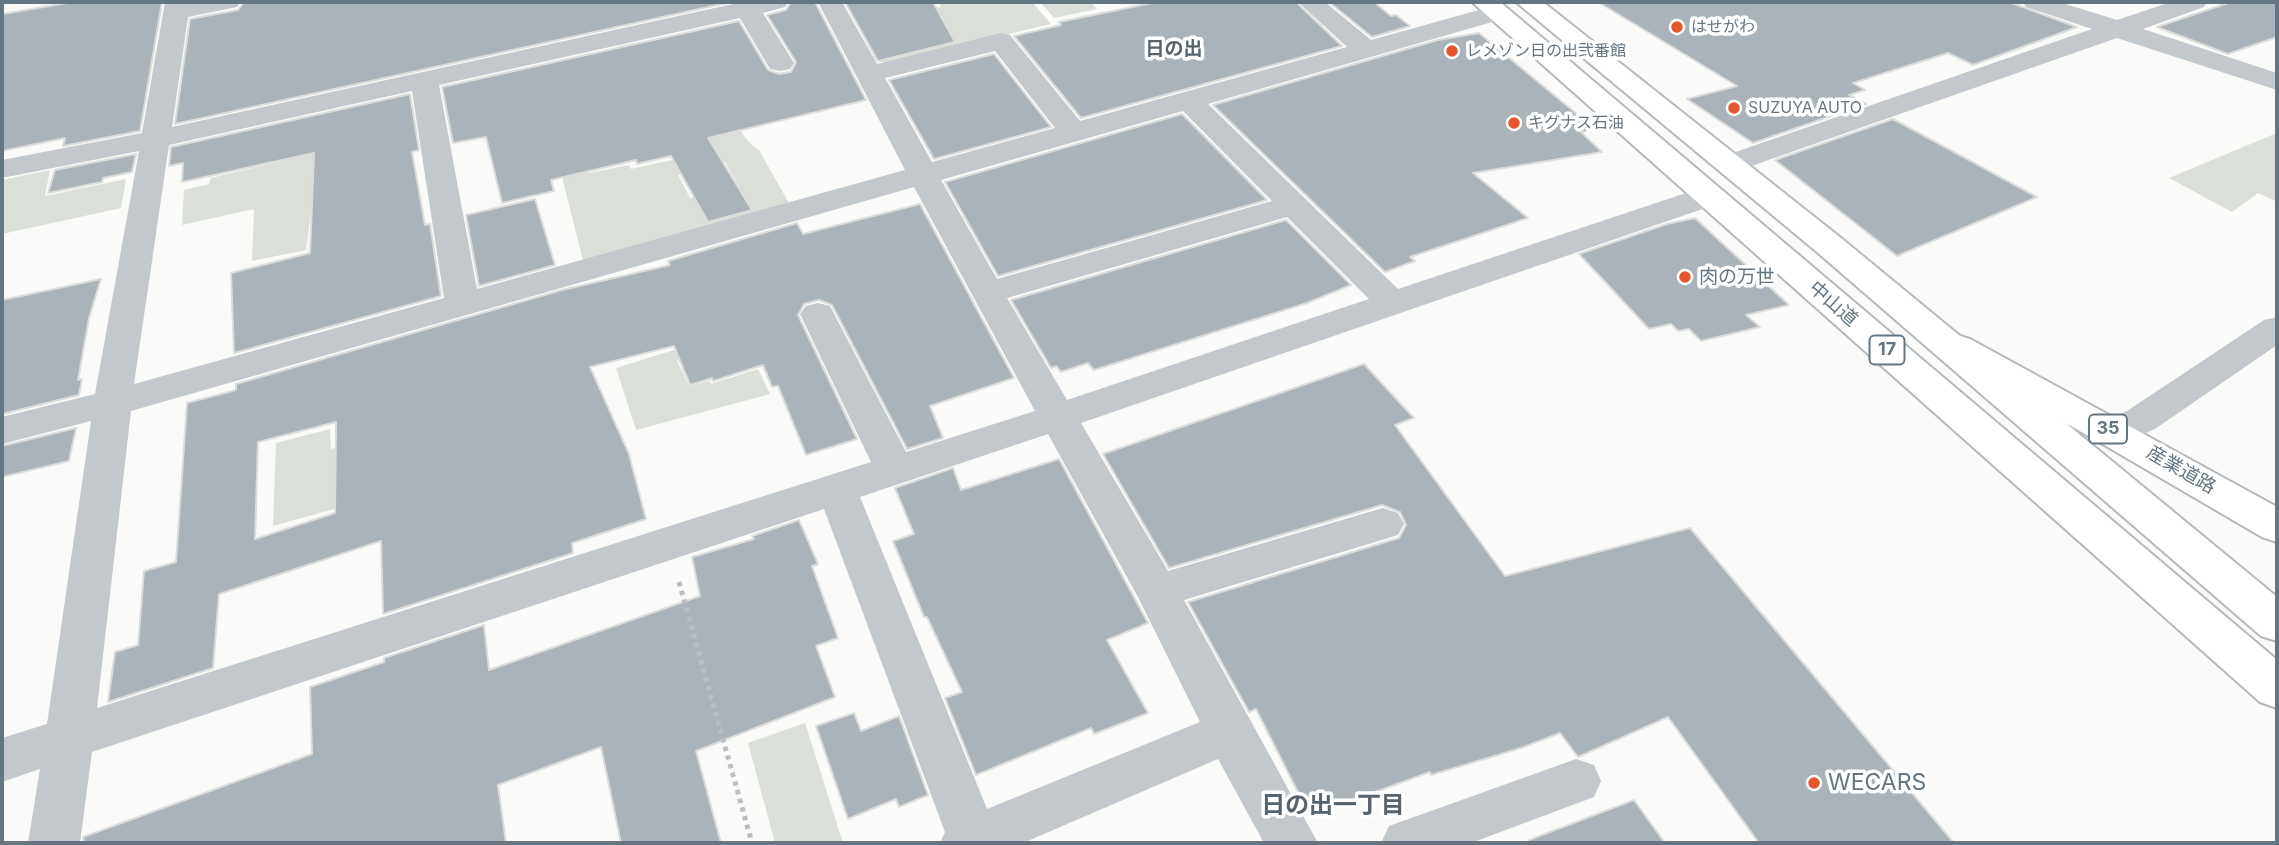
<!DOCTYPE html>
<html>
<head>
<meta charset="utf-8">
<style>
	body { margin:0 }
	#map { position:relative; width:2279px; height:845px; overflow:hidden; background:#fafaf8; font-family:Inter,sans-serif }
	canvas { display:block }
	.frame { position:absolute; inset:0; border:4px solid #657683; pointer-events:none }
</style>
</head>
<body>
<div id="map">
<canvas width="2279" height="845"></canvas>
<div class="frame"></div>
</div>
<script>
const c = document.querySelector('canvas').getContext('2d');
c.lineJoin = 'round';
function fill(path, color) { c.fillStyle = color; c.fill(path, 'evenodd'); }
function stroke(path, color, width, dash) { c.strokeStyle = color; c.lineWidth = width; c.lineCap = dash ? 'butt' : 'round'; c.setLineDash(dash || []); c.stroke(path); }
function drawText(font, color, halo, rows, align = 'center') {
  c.font = font + ' Inter,"Noto Sans JP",sans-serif'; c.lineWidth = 7; c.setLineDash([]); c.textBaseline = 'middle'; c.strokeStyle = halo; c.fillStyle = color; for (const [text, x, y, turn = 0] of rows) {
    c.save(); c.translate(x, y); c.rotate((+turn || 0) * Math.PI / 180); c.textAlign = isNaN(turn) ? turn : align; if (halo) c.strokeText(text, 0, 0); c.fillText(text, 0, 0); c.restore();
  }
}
const green = new Path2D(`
	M939 2H1032L1051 24 888 63 876 61 855 20 941 7Z
	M1040 2H1091L1097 9 1054 18Z
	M634 43 645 80C668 89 697 94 718 106 735 116 744 143 759 150L790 205 583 260 548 122 627 89 619 46ZM581 145 677 155V159L631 169 629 165 589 173ZM725 162 738 185 690 198 678 175Z
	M2277 133V202L2258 193 2232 212 2169 178Z
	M340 147 335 207 311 212 306 250 252 261 254 209 182 225 184 190 209 184 211 178Z
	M50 170 45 196 126 179 121 208 2 234V180Z
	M687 346 691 357 677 361 689 386 710 381 711 384 758 369 770 394 636 430 616 368Z
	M461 415 467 472 273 526 276 443 330 429 331 449Z
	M805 723 843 843H775L748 743Z`);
const building = new Path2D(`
	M73 2H162L140 131 63 146 65 138 2 151V14Z
	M244 2H731L175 124 190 19 238 10Z
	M791 2H815L866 100 708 138 752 210 708 222 671 156 637 164 636 160 551 180 554 191 502 203 486 137 453 143 442 87 739 21 768 70 779 74 791 72 796 62 767 15 786 10Z
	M845 2H933L955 42 878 61Z
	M1157 2H1296L1342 46 1081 118 1014 36 1061 25 1059 22Z
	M1329 2H1374L1391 16 1396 15 1410 26 1372 37Z
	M1598 2H2009L2077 27 1973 65 1948 53 1853 83 1865 90 1849 95 1866 104 1753 143 1687 99 1737 86Z
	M2231 2H2277V37L2228 54 2157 27Z
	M1479 33 1595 129 1581 132 1602 152 1473 173 1528 218 1410 257 1415 261 1385 272 1213 105 1438 40Z
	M994 54 1051 127 934 159 889 80Z
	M410 94 419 150 412 152 425 225 430 224 441 296 234 353 231 273 310 253 314 153 182 182 183 163 169 166 171 147Z
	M1182 114 1267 200 998 276 945 182Z
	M1893 119 2037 197 1897 256 1775 160Z
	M136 154 132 172 103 178 102 182 48 193 55 170Z
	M535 199 555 265 479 286 466 215Z
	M920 204 1014 378 930 406 943 438 907 449 832 305 819 300 804 304 798 315 857 439 806 455 778 386 772 387 763 365 713 381 712 378 690 385 674 346 590 367 629 454 646 519 572 543 573 553 383 614 381 541 219 594 213 668 108 702 115 652 138 645 144 571 176 562 187 403 236 390V384L562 290 670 265 668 261 797 223 803 234ZM336 422 335 513 255 539 258 442Z
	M1695 218 1789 305 1746 315 1760 327 1701 341 1689 329 1678 331 1671 324 1649 329 1579 254 1667 224Z
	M1286 220 1351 285 1307 303 1094 370 1088 363 1061 372 1056 366 1051 368 1011 300Z
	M101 279 89 318 78 380 82 379 79 395 2 414V300Z
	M1364 364 1414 418 1395 425 1505 576 1690 528 1954 843H1759L1668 717 1578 757 1560 733 1521 748 1431 775 1430 772 1334 807 1332 801 1307 810 1256 709 1249 712 1188 602 1399 538 1406 525 1400 512 1382 505 1169 568 1103 454Z
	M76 428 69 461 2 477V446Z
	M1059 459 1148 623 1107 640 1148 713 1094 734 1091 728 976 775 945 698 962 692 927 617H924L893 541 914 534 895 488 953 468 961 490Z
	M799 520 818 564 812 566 838 638 816 646 835 697 696 751 721 843H621L601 747 498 785 506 843H84L83 837 312 754 310 687 384 662V658L484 625 489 670 700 596 692 557 754 539 752 536Z
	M854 713 861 731 899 716 928 795 899 807 896 799 848 819 816 726Z
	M1634 800 1665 843H1529V840Z`);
const path = new Path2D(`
	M679 582 752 843`);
const minor = new Path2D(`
	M165 2H241L237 7 188 17 172 127 742 2H788L785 7 763 13 794 63 790 69 780 71 770 69 740 18 439 85 477 289 905 170 818 2H842L877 64 1001 33 1010 35 1080 121 1347 47 1298 2H1325L1371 40 1497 5 1506 8 1510 13 1506 18 1208 104 1398 289 1698 189 1709 187 1720 189 1725 196 1720 203 1081 423 1168 571 1383 508 1398 513 1404 524 1398 535 1184 600 1318 843H1264L1218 759 1023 843H940L945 832 824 509 92 752 80 843H28L40 769 2 782V738L47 724 91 421 2 444V417L95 394 139 151 2 178V160L142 133ZM995 51 1055 128 932 162 885 78ZM412 91 444 298 134 384 169 145ZM1183 111 1272 201 997 279 941 180ZM914 187 1035 411 906 452 830 306 818 303 806 306 800 314 871 462 97 708 131 411ZM1287 217 1369 299 1067 400 1007 298ZM1048 434 1138 597 1200 722 987 809 860 497Z
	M2023 2H2059L2117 20 2171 2H2207L2204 7 2143 29 2277 73V90L2117 38 1740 170 1729 173 1718 170 1714 164 1718 158 2092 29 2026 7Z
	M2277 317V345L2155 429 2115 447 2101 443 2096 433 2101 423 2127 411 2264 320Z
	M1576 759 1594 765 1601 781 1594 797 1471 843H1381L1389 826Z`);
const major = new Path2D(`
	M1957 335 1970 339 2277 507V542L2262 537 2101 443 1944 355 1939 347 1944 339Z`);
const highway = new Path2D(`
	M1472 2H1500L2277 660V708L2260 702Z
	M1516 2H1543L1841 238 2277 597V641L2261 636 1817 252Z`);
const markers = [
	[1677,27,7,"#e4572e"],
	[1452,51,7,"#e4572e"],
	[1734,108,7,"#e4572e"],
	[1514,123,7,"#e4572e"],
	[1685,277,7,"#e4572e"],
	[1814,783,7,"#e4572e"]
];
const farPoinames = [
	["はせがわ",1691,27],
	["レメゾン日の出弐番館",1466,51],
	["SUZUYA AUTO",1748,108],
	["キグナス石油",1528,123]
];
const shields = [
	[1887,350,35],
	[2108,429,38]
];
const shieldNames = [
	["17",1887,350],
	["35",2108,429]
];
const farQuarternames = [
	["日の出",1174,49]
];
const poiNames = [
	["肉の万世",1699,277]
];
const streetNames = [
	["中山道",1833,304,41],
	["産業道路",2181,470,30]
];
const nearPoinames = [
	["WECARS",1828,783]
];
const nearNeighbourhoodnames = [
	["日の出一丁目",1333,806]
];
fill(green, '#dadfd7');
fill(building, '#aab3b9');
stroke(building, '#dcdcda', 2);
stroke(major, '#b5babe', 4);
stroke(highway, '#b4b9bd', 4);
stroke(path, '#bbbfc2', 5, [4.5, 4.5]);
fill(minor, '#c3c8cc');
fill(major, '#fff');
fill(highway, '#fff');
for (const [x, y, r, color] of markers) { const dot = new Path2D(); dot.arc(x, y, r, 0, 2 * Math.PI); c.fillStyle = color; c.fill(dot); stroke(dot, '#fff', 2.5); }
drawText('16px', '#657683', '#fff', farPoinames, 'left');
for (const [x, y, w] of shields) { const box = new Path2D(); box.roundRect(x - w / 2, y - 14.5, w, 29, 5); c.fillStyle = '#fff'; c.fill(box); stroke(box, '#657683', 2); }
drawText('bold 18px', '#657683', null, shieldNames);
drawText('bold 19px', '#57646e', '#fff', farQuarternames);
drawText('19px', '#657683', '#fff', poiNames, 'left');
drawText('19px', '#657683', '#fff', streetNames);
drawText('23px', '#657683', '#fff', nearPoinames, 'left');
drawText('bold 24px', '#57646e', '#fff', nearNeighbourhoodnames);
</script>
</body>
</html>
